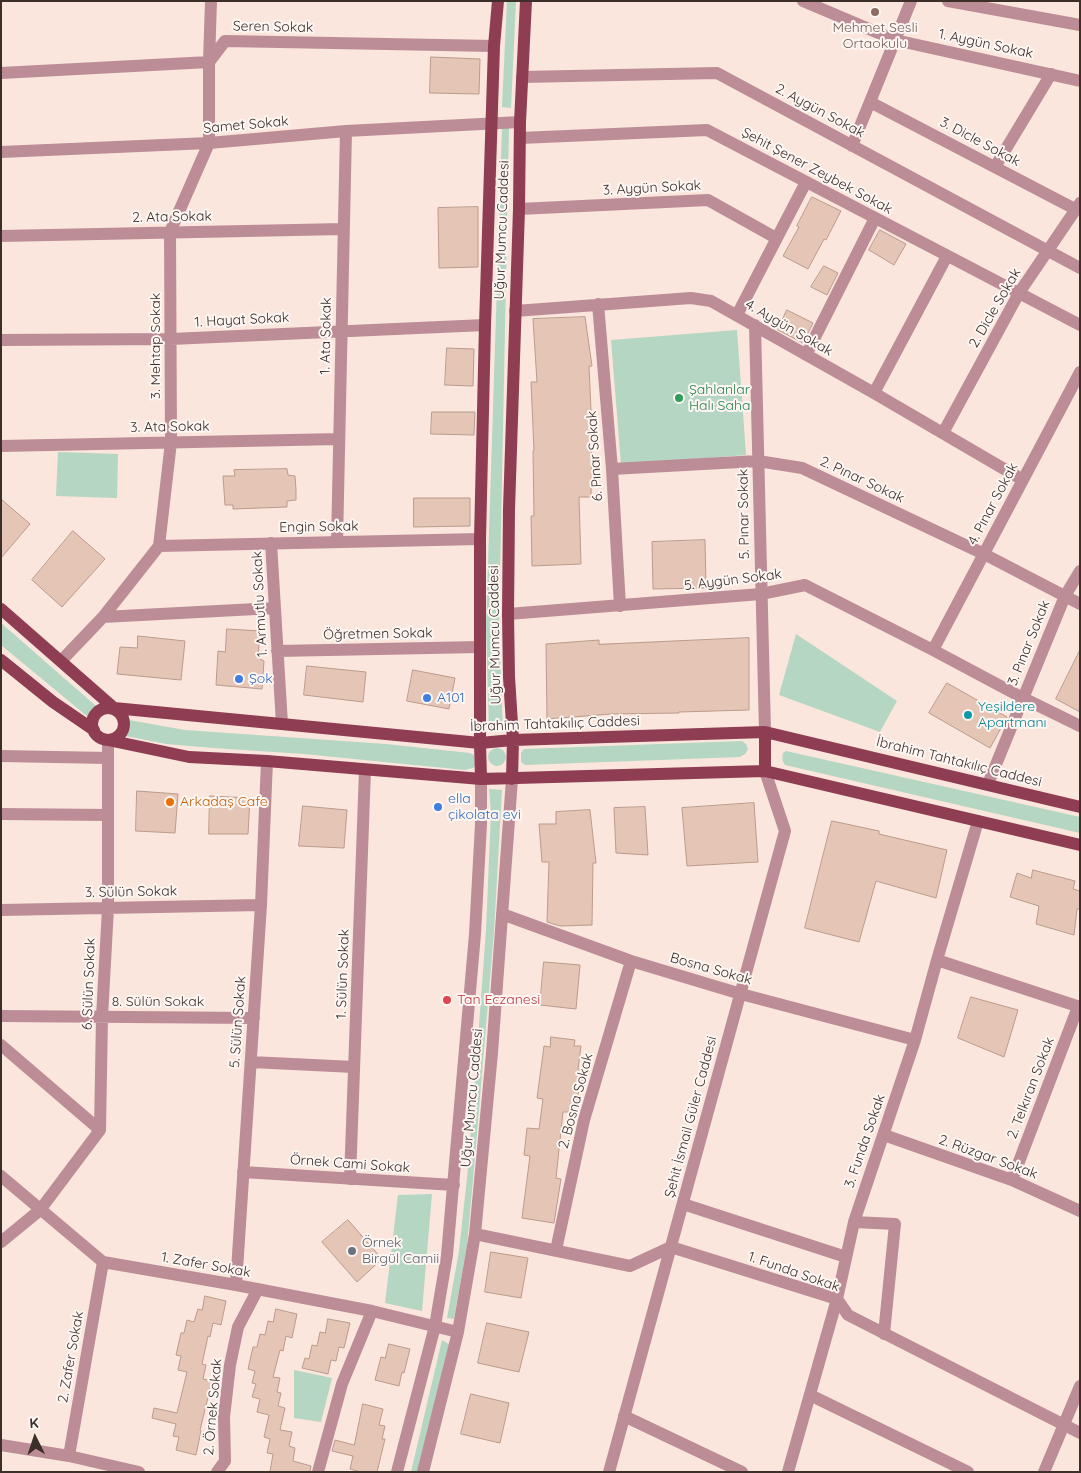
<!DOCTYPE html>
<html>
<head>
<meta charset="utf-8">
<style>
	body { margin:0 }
	#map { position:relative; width:1081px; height:1473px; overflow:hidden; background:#fae6dc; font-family:Quicksand,sans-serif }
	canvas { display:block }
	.frame { position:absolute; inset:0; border:2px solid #3c2f29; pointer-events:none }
	.north { position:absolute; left:10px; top:1413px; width:50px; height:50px; -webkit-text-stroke:4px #fdf6f3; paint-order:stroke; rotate:356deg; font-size:14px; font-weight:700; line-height:20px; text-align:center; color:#3c2f29 }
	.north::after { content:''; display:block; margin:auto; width:18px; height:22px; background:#3c2f29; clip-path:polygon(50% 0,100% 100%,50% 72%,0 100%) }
</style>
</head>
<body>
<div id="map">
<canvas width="1081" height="1473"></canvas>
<div class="frame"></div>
<div class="north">K</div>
</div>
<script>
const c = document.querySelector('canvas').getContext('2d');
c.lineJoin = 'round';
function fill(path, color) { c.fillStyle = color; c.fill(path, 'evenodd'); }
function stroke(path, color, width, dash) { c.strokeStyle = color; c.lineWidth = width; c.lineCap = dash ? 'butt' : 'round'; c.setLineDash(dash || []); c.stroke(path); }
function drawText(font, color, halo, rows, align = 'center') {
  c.font = font + ' Quicksand,sans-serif'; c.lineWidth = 4; c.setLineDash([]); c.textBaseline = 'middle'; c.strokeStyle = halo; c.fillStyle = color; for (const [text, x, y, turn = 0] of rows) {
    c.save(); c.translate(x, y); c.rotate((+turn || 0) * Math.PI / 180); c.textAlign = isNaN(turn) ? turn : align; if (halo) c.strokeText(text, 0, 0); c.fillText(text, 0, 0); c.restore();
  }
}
const green = new Path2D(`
	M507 1H516L511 108 502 107Z
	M502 128H509L499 628 503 729 489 731 486 626Z
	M737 330 746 455 621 465 611 340Z
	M58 452 118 454 117 498 56 496Z
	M1 623 96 706 88 717 1 645Z
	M796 634 897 701 880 732 779 695Z
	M129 720 185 730 386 744 470 753 474 755 475 766 473 768 465 770 304 754 213 748 166 744 126 736Z
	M742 741 746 744 748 749 745 754 740 757 525 765 521 762V753L524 749Z
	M488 757a9 9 0 1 1 18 0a9 9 0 1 1-18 0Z
	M786 751 1080 817V833L785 765C782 761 782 758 783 753Z
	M489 789 502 790 494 932 473 1180 467 1245 454 1319 447 1318 459 1251 467 1178 476 1066 486 930 491 812Z
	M432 1194 422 1311 385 1303 398 1195Z
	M442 1340 449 1344 419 1472H411Z
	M294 1370 332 1378 321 1422 294 1418Z`);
const building = new Path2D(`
	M431 57 480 59 479 94 430 93Z
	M812 197 841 211 826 240 824 239 808 269 783 256 799 227 797 226Z
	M478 207V267L439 268 438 208Z
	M880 230 906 244 894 265 869 250Z
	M824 266 838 273 827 295 811 287Z
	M787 310 813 323 803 343 778 330Z
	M585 317 592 366H589L592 433 591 497H579L581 564 532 566 531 516H534L533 451H534L531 382H537L533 319Z
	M447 348 474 349 473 386 445 385Z
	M432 412H475L474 435 431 434Z
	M287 469 288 475 295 476 296 490V500L287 501V507L233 509V505H225L223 476H235L234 470Z
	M414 498H470V526L414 527Z
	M1 499 30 524 1 558Z
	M73 531 105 559 62 607 32 580Z
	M705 540 706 588 653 589 652 542Z
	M227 629 260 631 258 658 264 661 262 689 216 685 218 651 225 652Z
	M138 636 185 641 181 680 117 674 120 647 137 648Z
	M749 638V710L679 712V713L611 714 547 719 546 644 599 640V644Z
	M1080 650V712L1056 699Z
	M307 666 366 672 363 702 304 695Z
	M413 670 455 678 449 709 407 701Z
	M947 683 1007 717 990 748 929 713Z
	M137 791 178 794 175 833 136 831Z
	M210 796 250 798 248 834H209Z
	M754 803 758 862 687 866 682 808Z
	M303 806 347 810 344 848 299 846Z
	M645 807 648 855 616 853 614 808Z
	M590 810 596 863H593L592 925 560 926 547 922 549 862H542L539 824H556V812Z
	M832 821 879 831V834L947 850 936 898 876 881 859 942 805 928Z
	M1033 870 1075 881 1073 889 1080 891V909H1077L1074 935 1036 924 1039 906 1010 897 1017 873 1031 878Z
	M544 962 580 965 576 1009 540 1005Z
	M971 997 1018 1010 1004 1057 958 1038Z
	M551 1037 575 1040 574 1046H581L578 1069 585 1070 582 1089H579L576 1109 569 1108V1112H563L556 1178 561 1179 554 1223 522 1218 530 1156 524 1155 527 1128 539 1129 543 1099 537 1098 544 1046 550 1047Z
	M348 1220 382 1259 357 1282 322 1242Z
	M491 1252 528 1258 521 1298 485 1292Z
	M205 1296 226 1301 221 1325 213 1323 210 1337 208 1336 202 1364 206 1365 203 1379 212 1381 200 1430 201 1431 196 1455 176 1450 179 1437 173 1436 176 1424 152 1418 154 1408 177 1413 187 1372 178 1370 181 1356 176 1355 181 1333H184L187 1320 194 1322 198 1309 202 1310Z
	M276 1309 297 1314 292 1338 286 1336 283 1351 280 1350 273 1377 280 1378 277 1392 281 1393 278 1406 285 1408 280 1430 292 1432 289 1446 295 1448 293 1461 311 1466 310 1472H270L273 1454 267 1453 270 1439 264 1437 269 1415 257 1412 260 1399 252 1397 256 1384 252 1383 255 1371 248 1369 253 1347H257L260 1334 265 1335 268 1321 273 1322Z
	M328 1319 350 1323 344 1348 339 1347 336 1361 331 1360 328 1374 302 1368 305 1358 309 1359 312 1345 317 1346 320 1332 325 1333Z
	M487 1323 529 1332 519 1372 478 1363Z
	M389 1344 410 1349 404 1373 402 1372 399 1386 375 1380 381 1357 385 1358Z
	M471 1394 509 1403 500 1443 461 1434Z
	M363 1404 383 1409 379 1425 385 1426 382 1439H385L377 1472H361L350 1469 353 1456 332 1451 335 1440 354 1445Z`);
const minor = new Path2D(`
	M803 1 895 40 1080 81
	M948 1 1080 25
	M1 73 209 62 225 41 494 46
	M522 77 717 73 1080 268
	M870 102 1075 209
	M520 138 707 130 1080 325
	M852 146 911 1
	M1 152 209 143 346 131 520 122
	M995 167 1051 74
	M519 209 708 200 776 238
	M1 236 343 229
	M598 304 612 469 620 606
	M515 311 691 298 711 301 874 393 1023 480
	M737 315 806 182
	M755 325 765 732
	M1 340 171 339 485 325
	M806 355 875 218
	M874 393 947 256
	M943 433 1019 293 1080 203
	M1 446 339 439
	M612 469 758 461 802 468 984 554 1080 604
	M337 542 346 131
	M271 543 282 724
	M159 546 480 539
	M508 614 761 594 805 585 933 650 1023 698 1080 726
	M103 617 275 608
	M933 650 1080 372
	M277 651 480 647
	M61 661 103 617 159 546 171 442 170 232 209 143V62L211 1
	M1 756 108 758
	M988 784 1065 596 1080 571
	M1 814 108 815
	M1 910 261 905
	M502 914 631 961 741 994 915 1040
	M937 960 1080 1007
	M1 1016 254 1018
	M1 1045 100 1130
	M251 1062 354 1067
	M884 1135 1012 1180 1080 1211
	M243 1172 454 1185
	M1 1176 103 1262 236 1285 372 1311 458 1332
	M350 1179 365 770
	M1012 1180 1078 1007
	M683 1204 846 1257
	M854 1222 895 1224 884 1334
	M475 1234 630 1266 671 1247 837 1299 848 1315 1080 1433
	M1 1242 40 1210 100 1130 102 1017 108 908V740
	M556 1250 584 1120 631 961
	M236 1285 261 905 267 761
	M810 1395 968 1472
	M624 1416 742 1472
	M1 1445 69 1456 139 1472
	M69 1456 103 1262
	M217 1472 225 1461 224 1417 230 1365 238 1327 258 1289
	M318 1472 342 1384 372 1311
	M397 1472 435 1326 447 1255 475 934 481 824V779
	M423 1472 458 1332 475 1234 492 1053 512 779
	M609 1472 785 831 765 771
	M788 1472 837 1299 854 1222 915 1040 937 960 978 821
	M1044 1472 1080 1386`);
const major = new Path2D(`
	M1 609 114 708 480 743 513 740 765 732 1080 807
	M1 660 53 702 94 730
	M92 724a16 16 0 1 1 32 0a16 16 0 1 1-32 0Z
	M765 732V771
	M108 740 189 757 267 761 481 779 765 771 1080 845
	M481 779 480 743V539L485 325 494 46 498 1
	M512 779 513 740 509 677 508 614 509 509 519 209 520 122 526 1`);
const markers = [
	[875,12,5,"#8d6e63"],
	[679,398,5,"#2e9e5b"],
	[239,679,5,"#3f7fe0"],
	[427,698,5,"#3f7fe0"],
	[968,715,5,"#0f9aa8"],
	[170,802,5,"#e8710a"],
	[438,807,5,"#3f7fe0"],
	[447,1000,5,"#e0444e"],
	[352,1251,5,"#6b7280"]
];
const streetNames = [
	["Seren Sokak",273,27,1],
	["1. Aygün Sokak",986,44,12],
	["2. Aygün Sokak",820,111,28],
	["Samet Sokak",246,125,-5],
	["3. Dicle Sokak",980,142,28],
	["Şehit Şener Zeybek Sokak",817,171,28],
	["3. Aygün Sokak",652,188,-3],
	["2. Ata Sokak",172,217,-1],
	["Uğur Mumcu Caddesi",502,230,-88],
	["2. Dicle Sokak",995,308,-60],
	["1. Hayat Sokak",242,320,-3],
	["4. Aygün Sokak",789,328,30],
	["1. Ata Sokak",326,336,-89],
	["3. Mehtap Sokak",156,346,-90],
	["3. Ata Sokak",170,427,-1],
	["6. Pınar Sokak",595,456,-94],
	["2. Pınar Sokak",862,480,25],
	["4. Pınar Sokak",993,504,-62],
	["5. Pınar Sokak",744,514,-91],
	["Engin Sokak",319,527,-1],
	["5. Aygün Sokak",733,580,-7],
	["1. Armutlu Sokak",260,604,-93],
	["Öğretmen Sokak",378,634,-1],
	["Uğur Mumcu Caddesi",495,635,-91],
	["3. Pınar Sokak",1029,643,-68],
	["İbrahim Tahtakılıç Caddesi",555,724,-2],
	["İbrahim Tahtakılıç Caddesi",959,762,14],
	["3. Sülün Sokak",131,892,-1],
	["Bosna Sokak",711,969,16],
	["1. Sülün Sokak",343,974,-88],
	["6. Sülün Sokak",89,984,-88],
	["8. Sülün Sokak",158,1002],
	["5. Sülün Sokak",238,1022,-86],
	["2. Telkıran Sokak",1031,1088,-69],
	["Uğur Mumcu Caddesi",472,1098,-85],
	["2. Bosna Sokak",576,1101,-75],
	["Şehit İsmail Güler Caddesi",691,1117,-75],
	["3. Funda Sokak",865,1141,-71],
	["2. Rüzgar Sokak",988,1157,20],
	["Örnek Cami Sokak",350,1164,4],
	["1. Zafer Sokak",206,1265,10],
	["1. Funda Sokak",794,1272,19],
	["2. Zafer Sokak",71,1357,-80],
	["2. Örnek Sokak",213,1407,-85]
];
const educationNames = [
	["Mehmet Sesli",875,28],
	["Ortaokulu",875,44]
];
const leisureNames = [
	["Şahlanlar",689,390],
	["Halı Saha",689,406]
];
const shopNames = [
	["Şok",249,679],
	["A101",437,698],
	["ella",448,799],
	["çikolata evi",448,815]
];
const cultureNames = [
	["Yeşildere",978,707],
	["Apartmanı",978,723]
];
const foodNames = [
	["Arkadaş Cafe",180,802]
];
const healthNames = [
	["Tan Eczanesi",457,1000]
];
const worshipNames = [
	["Örnek",362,1243],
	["Birgül Camii",362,1259]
];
fill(green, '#b5d6c2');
fill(building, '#e5c5b5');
stroke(building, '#ba9b8c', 1);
stroke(minor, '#bd8d97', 12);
stroke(major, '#8e3d53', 12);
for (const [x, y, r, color] of markers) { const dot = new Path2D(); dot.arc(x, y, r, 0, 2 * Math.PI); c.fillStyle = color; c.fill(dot); stroke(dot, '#fdf6f3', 2); }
drawText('14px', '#3c2f29', '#fdf6f3', streetNames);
drawText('14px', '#785e54', '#fdf6f3', educationNames);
drawText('14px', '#27864d', '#fdf6f3', leisureNames, 'left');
drawText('14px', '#366cbe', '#fdf6f3', shopNames, 'left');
drawText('14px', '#0d838f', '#fdf6f3', cultureNames, 'left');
drawText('14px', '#c56008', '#fdf6f3', foodNames, 'left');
drawText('14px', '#be3a42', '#fdf6f3', healthNames, 'left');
drawText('14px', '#5b616d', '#fdf6f3', worshipNames, 'left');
</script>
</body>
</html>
